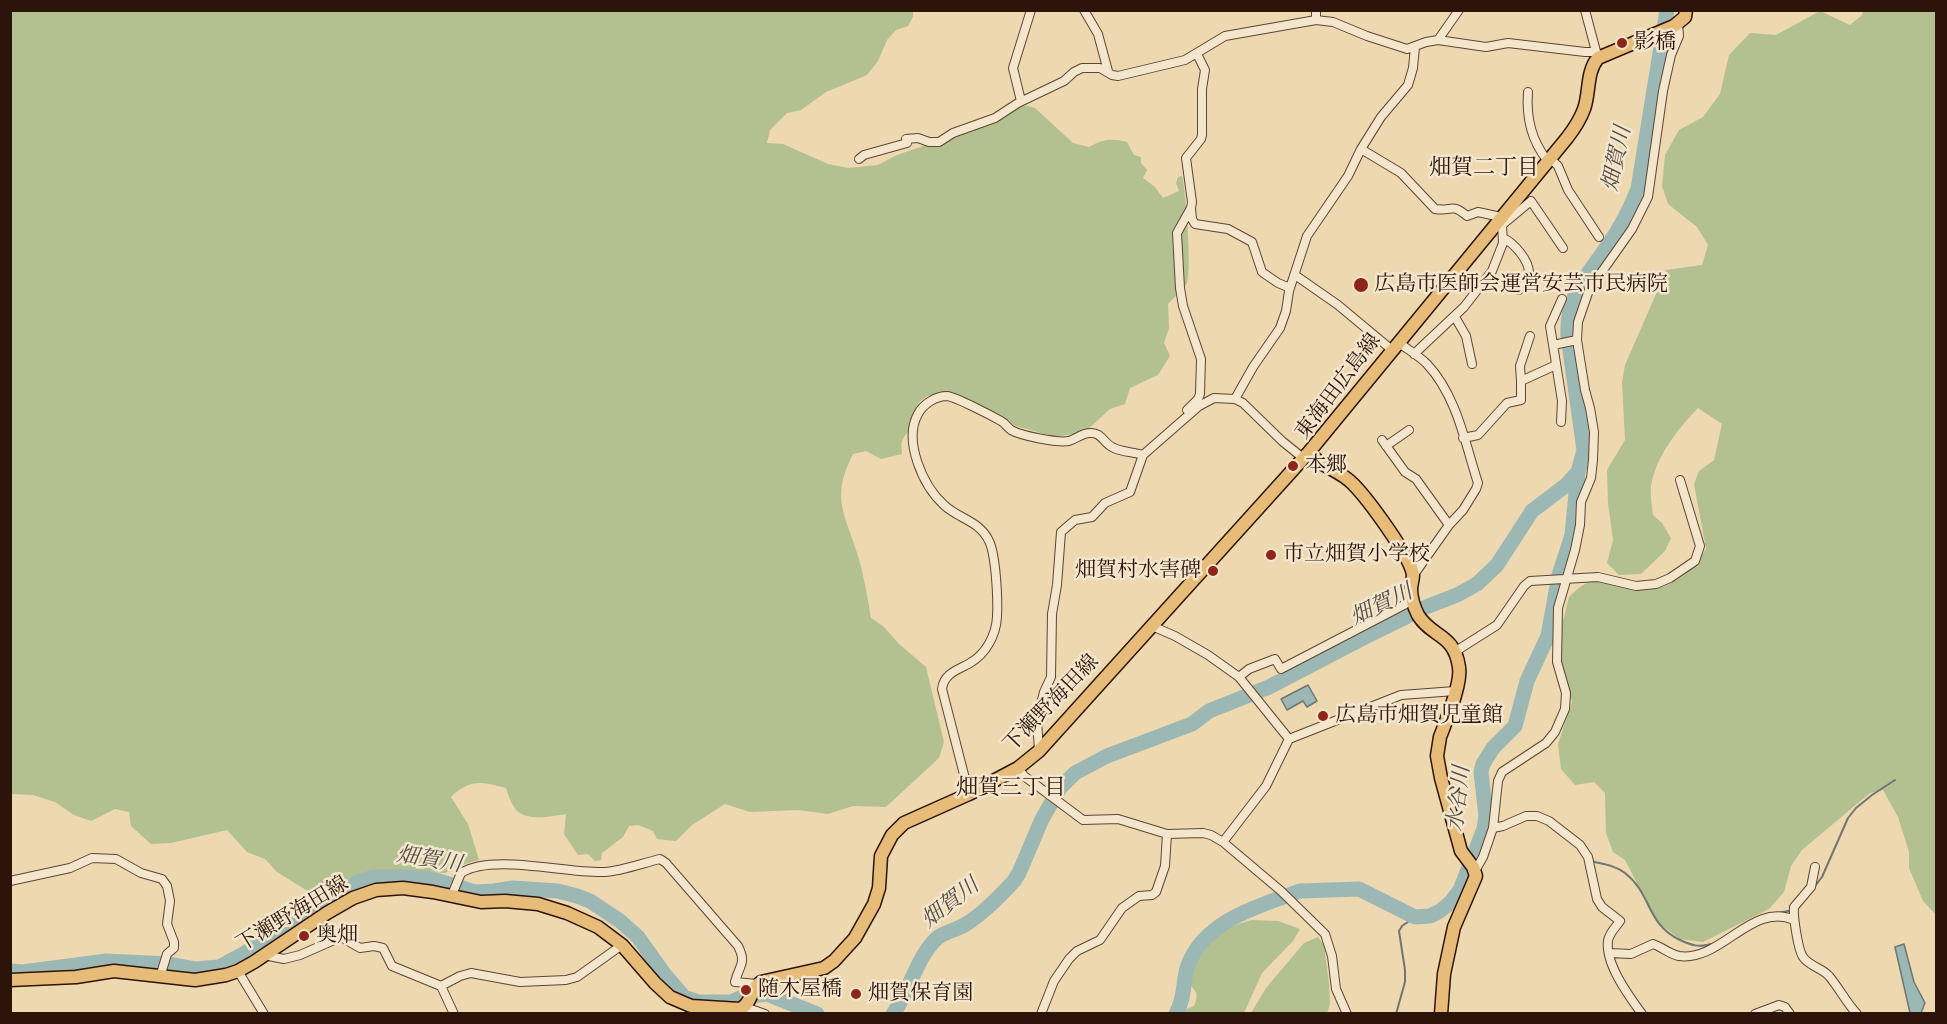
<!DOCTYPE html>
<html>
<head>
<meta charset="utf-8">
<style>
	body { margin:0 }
	#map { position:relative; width:1947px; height:1024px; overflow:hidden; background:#edd8b0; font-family:Cardo,serif }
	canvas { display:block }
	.frame { position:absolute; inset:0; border:12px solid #2d140a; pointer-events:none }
</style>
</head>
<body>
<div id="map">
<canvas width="1947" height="1024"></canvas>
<div class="frame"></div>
</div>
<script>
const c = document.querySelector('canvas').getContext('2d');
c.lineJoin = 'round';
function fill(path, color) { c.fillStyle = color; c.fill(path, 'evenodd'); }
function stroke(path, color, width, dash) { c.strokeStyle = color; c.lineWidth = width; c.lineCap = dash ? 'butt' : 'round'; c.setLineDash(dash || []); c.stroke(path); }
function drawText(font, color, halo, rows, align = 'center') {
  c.font = font + ' Cardo,"Noto Serif JP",serif'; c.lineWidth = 5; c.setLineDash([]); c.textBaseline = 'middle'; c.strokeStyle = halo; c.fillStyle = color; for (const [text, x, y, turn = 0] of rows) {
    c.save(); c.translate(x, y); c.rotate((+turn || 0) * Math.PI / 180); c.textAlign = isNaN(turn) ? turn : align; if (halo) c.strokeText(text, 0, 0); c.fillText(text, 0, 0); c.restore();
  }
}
const green = new Path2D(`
	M11 11H913V17L908 26 896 30 887 40 878 61 867 75 826 92 801 110 787 113 770 130 767 143 783 144 828 164 848 168 878 165 897 155 1004 118 1020 104 1035 108 1073 143 1089 147C1103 139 1111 138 1127 142L1134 155 1141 157V163L1147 170 1143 178 1155 187 1163 198 1179 191 1176 183 1178 177 1182 176C1186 191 1192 272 1187 283 1183 290 1174 297 1168 304L1169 328 1164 343 1170 356 1158 375 1130 388 1125 404 1110 409 1085 432 1055 437 999 421 971 401 956 394 927 396 919 402 909 423C912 432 906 432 903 439 900 444 902 449 902 454L881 459 866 451 853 454C831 497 844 512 857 553 864 574 867 596 871 618L883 626 899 644 926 667 944 742 939 758 886 807 853 806 828 814 798 810 750 812 725 804 692 825 676 841 657 839 653 831 638 825 629 826 623 837 602 853 601 860 595 861 588 854 578 855 564 834 566 814C551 816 524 823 514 807 510 801 508 794 506 788 482 782 471 778 451 797L468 824 479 860 461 865 445 873 381 870 355 876 335 884 319 898 277 872 265 859 247 852 227 830 171 843 151 844 131 826 129 812 115 809 91 821 74 815 55 802 33 795 11 794Z
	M1820 11 1850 25 1862 15 1863 11H1936V915L1923 901 1909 868V852L1898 817 1883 790 1870 793 1802 850 1791 866 1784 892 1769 909 1703 942 1680 939 1657 922 1625 860 1613 852 1606 833 1605 793 1594 782 1575 785 1561 769 1558 744 1572 702 1564 673 1558 662 1561 629 1569 597C1574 592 1580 586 1587 583 1598 578 1609 584 1619 586 1628 588 1639 591 1647 590 1672 589 1694 569 1706 549L1694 484 1699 471 1714 460 1722 424 1698 408C1678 429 1656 456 1651 486 1650 495 1652 506 1653 515L1662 523 1671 538 1665 551 1641 574 1619 575 1607 563 1613 540 1608 503 1607 470 1625 440 1622 382 1625 365 1656 294 1659 279 1666 270 1702 265 1708 245 1697 227 1668 204 1662 186 1665 155 1679 130 1703 117 1720 94 1729 55 1750 33 1776 35Z
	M1252 920 1278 921 1300 929 1293 941 1262 973 1244 1013H1177L1194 1006C1201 989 1193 992 1186 979 1196 945 1218 929 1252 920Z
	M1318 937 1324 945 1329 984 1330 1004 1327 1013H1251L1266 988 1304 943Z`);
const water = new Path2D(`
	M1308 685 1317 701 1307 707 1303 701 1287 710 1281 699Z
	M1904 944 1914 982 1925 1003 1921 1013H1910L1895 947Z`);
const stream = new Path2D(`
	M1482 835 1489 834
	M1590 861C1602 864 1615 865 1625 873 1652 894 1646 924 1680 940 1691 945 1699 948 1711 944
	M1800 906 1822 877 1848 818 1856 808 1872 795 1895 780
	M1778 913 1793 910
	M1721 939 1737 929
	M1396 1014 1405 982V970L1399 931 1402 926 1415 917`);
const river = new Path2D(`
	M10 971 23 972 106 961 169 964 196 969 219 967 245 953 267 938 302 918 345 889 358 882 373 877H409L435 880 475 892 494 891 513 888 558 891 577 896 590 901 620 921 638 937 665 975 684 997 699 1002H731L742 997 767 994 817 1014
	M893 1014C910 991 916 958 937 938 946 931 957 930 966 924 981 915 1002 894 1014 881L1019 873 1042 819 1060 788 1075 773 1107 756 1192 724 1209 711 1269 687 1361 639 1426 607 1457 595 1477 584 1497 565 1532 511 1565 486 1578 472
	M1176 1014C1186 996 1182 982 1188 965 1205 920 1259 906 1300 891L1359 889 1415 917 1430 916 1440 911 1451 902 1460 890 1484 829 1486 816 1481 772 1483 764 1493 748 1515 726 1527 681 1548 636 1559 575 1572 535 1578 472 1584 450 1568 336C1566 298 1583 281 1604 251 1618 232 1629 212 1638 189L1667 10`);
const minor = new Path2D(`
	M1084 10 1098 34 1108 71
	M1316 10V20
	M1585 10 1597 55
	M1438 40 1459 10
	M1528 92C1526 118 1531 140 1547 160
	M1021 101 1013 68 1031 10
	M1361 149 1401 173 1435 209C1453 212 1450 202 1467 216L1478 212 1501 217
	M1550 158 1558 166 1568 190 1599 237
	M859 159 864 155 907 143 906 139 918 138 929 142H939L953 133 995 118 1018 103 1064 81 1074 72 1082 68H1100L1112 75 1118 76 1185 60 1225 36 1316 20 1333 22 1367 36 1407 49 1426 42 1438 40 1486 47 1508 43 1585 52H1596
	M1191 208 1192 219 1195 224 1228 229 1252 242 1262 272 1278 283 1290 288
	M1502 225 1531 201 1563 248
	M1503 238C1514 243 1529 260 1529 273 1529 280 1523 285 1519 290
	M1295 275 1338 305 1392 350
	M1455 317 1466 336 1472 364
	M1398 342C1407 349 1419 356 1427 364 1457 396 1465 443 1478 483L1476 489 1463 510 1449 525 1413 576
	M1553 345 1577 340
	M1414 354 1464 307 1492 271 1503 243 1502 225 1499 221
	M1521 381 1520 366 1530 336
	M1235 399 1253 367 1280 328 1286 311 1289 291 1307 236 1348 176 1361 149 1381 117 1408 85 1413 68 1415 47
	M1187 410 1198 399 1200 394 1201 359 1183 306 1180 288 1177 233 1191 208 1192 202 1186 158 1201 139 1202 135V89L1205 70 1197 54
	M1561 422 1562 401 1550 326 1562 299
	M1463 438 1478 435 1507 403 1521 400V381L1556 365
	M1382 440 1405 472 1416 479 1449 525
	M1386 446 1409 430
	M1152 626 1175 636 1208 655 1239 677 1289 739
	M1456 651 1497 625 1524 586 1530 581 1598 577 1636 586 1656 584 1670 578 1695 561 1700 546 1680 480
	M1239 677 1249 669 1275 659 1281 669 1404 605 1412 599
	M1039 751 1037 719 1044 692 1051 677 1052 614 1057 585 1061 532 1075 520 1092 517 1105 503 1130 492 1143 455 1199 406 1214 398 1235 399 1243 403 1282 441 1303 458
	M1018 768 1024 776 1083 820 1118 819 1167 834 1203 833 1211 835 1223 842 1281 891 1325 934 1332 956 1336 989 1347 1014
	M969 794 942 689C944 673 958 670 970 663 986 654 996 635 997 617 998 600 996 555 989 541 980 521 959 519 944 505 923 486 903 441 918 414 923 404 936 396 947 396 956 397 992 416 1001 421 1005 423 1007 427 1011 430 1022 436 1057 443 1069 441 1076 439 1082 433 1090 433 1101 432 1104 443 1112 447 1120 452 1134 452 1143 455
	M1493 828 1503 826 1526 816H1537L1549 821 1580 845 1588 857 1597 899 1602 907 1620 921C1616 927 1609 933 1608 941 1605 964 1629 996 1642 1014
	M1223 842 1266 786 1289 739 1401 695 1455 691
	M1815 867 1811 887 1794 907C1793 916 1798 950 1803 957 1809 966 1822 968 1829 976 1839 988 1846 1002 1857 1014
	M1475 871 1483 857 1493 828 1498 781 1502 772 1546 743 1555 732 1565 709 1566 693 1557 662 1558 608 1575 550 1580 525 1581 502 1591 478 1593 460 1594 432 1590 408 1585 390 1577 340 1578 322 1589 290 1632 229 1648 197 1663 91 1671 55 1679 36 1678 24
	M10 881 70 868 92 858 116 859 141 873 162 879 167 886 170 901 167 924 174 942V948L167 954 160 977
	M451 897 461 873C493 853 567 874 605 872 621 871 643 863 660 859L666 863 738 946C747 964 739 965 735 982L757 984
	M1610 953 1631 954 1653 944C1662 947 1669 954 1679 956 1721 962 1752 901 1794 920
	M264 955 284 959 300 955 341 937 360 948 374 946 383 948 392 966 441 986 454 1014
	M238 971 264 1014
	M441 986 460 976 471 973 520 982 566 980 577 977 622 945
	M745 1007 765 1014
	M1041 1014 1054 981 1069 959 1077 951 1100 940 1122 908 1139 896 1152 895 1156 892 1165 866 1167 834
	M1755 1014 1779 1005 1785 1007 1790 1014`);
const primary = new Path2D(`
	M1309 452C1319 467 1339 469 1353 484 1367 498 1411 557 1413 575 1413 580 1411 585 1411 589 1411 598 1414 607 1418 615 1432 638 1454 633 1459 667 1462 684 1446 721 1440 737L1437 756 1441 778 1461 851 1473 867 1476 876 1454 927 1444 974 1441 1014
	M10 980 76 977 114 971 195 980 226 975 238 971 254 962 327 913 353 898 376 890 403 888 433 892 481 902 505 901 538 904 567 913 598 927 622 945 655 983 670 997 691 1006 740 1009C752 1004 750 989 761 982L824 968 834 961 855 938 874 904 879 888 881 856 892 835 904 823 969 794 1018 768 1039 751 1309 452 1567 138C1574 129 1580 120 1584 109 1590 93 1586 72 1598 58L1674 26 1685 17 1686 10`);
const markers = [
	[1622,43,6,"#8f2418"],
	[1361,285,8,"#8f2418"],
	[1293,466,6,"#8f2418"],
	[1271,555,6,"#8f2418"],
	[1213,571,6,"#8f2418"],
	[1323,716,6,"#8f2418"],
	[304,936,6,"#8f2418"],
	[746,990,6,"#8f2418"],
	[856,994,6,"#8f2418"]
];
const poiNames = [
	["影橋",1634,43],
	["広島市医師会運営安芸市民病院",1374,285],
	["本郷",1305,466],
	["市立畑賀小学校",1283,555],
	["畑賀村水害碑",1201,571,"right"],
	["広島市畑賀児童館",1335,716],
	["奥畑",316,936],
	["随木屋橋",758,990],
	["畑賀保育園",868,994]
];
const streetNames = [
	["東海田広島線",1339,387,-53],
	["下瀬野海田線",1052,704,-46],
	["下瀬野海田線",293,915,-31]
];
const waterNames = [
	["畑賀川",1618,159,-78],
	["畑賀川",1382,606,-26],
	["水谷川",1460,799,-84],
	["畑賀川",429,861,9],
	["畑賀川",951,904,-38]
];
const neighbourhoodNames = [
	["畑賀二丁目",1484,169],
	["畑賀三丁目",1011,789]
];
fill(green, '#b3c090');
fill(water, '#9cb8b5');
stroke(water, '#707671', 1.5);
stroke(stream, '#707671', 2);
stroke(river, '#9cb8b5', 15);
stroke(minor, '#5d4534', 10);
stroke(primary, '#2d140a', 15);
stroke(minor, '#f3e6cc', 8);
stroke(primary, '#e6bc78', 12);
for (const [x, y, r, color] of markers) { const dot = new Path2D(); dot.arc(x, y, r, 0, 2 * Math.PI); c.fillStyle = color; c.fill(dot); stroke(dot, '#f3e6cc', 2); }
drawText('21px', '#2d140a', '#f3e6cc', poiNames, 'left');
drawText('21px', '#2d140a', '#f3e6cc', streetNames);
drawText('italic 22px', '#544d46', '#f3e6cc', waterNames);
drawText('22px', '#2d140a', '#f3e6cc', neighbourhoodNames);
</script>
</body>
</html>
